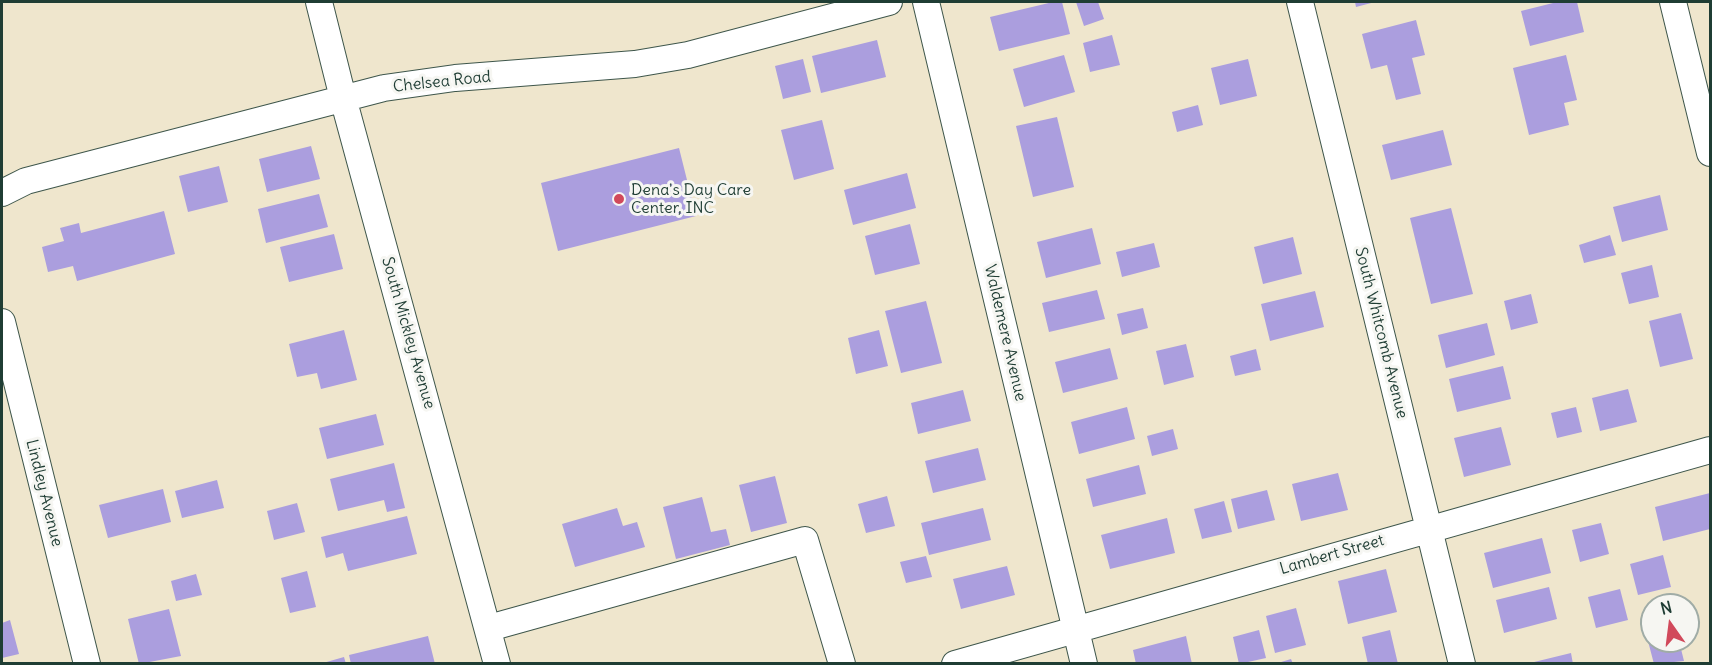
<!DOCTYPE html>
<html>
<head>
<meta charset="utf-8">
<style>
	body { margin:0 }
	#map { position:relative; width:1712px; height:665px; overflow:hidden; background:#efe6cd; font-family:Delius,sans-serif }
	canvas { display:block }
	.frame { position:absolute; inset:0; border:3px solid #1f3d34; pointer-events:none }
	.north { position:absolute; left:1640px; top:593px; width:60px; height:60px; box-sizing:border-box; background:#f6f6f2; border:2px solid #a0aca6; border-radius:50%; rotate:346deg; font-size:16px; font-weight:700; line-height:24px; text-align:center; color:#1f3d34 }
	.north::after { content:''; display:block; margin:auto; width:21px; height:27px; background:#d1495b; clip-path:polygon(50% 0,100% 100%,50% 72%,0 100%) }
</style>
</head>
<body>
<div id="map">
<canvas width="1712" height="665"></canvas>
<div class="frame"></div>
<div class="north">N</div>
</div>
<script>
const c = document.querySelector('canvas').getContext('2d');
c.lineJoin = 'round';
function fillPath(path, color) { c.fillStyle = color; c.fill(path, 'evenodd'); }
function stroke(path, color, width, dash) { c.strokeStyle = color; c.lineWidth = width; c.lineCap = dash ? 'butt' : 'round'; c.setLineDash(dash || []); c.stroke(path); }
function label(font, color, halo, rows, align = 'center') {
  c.font = font + ' Delius,sans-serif'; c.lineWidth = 6; c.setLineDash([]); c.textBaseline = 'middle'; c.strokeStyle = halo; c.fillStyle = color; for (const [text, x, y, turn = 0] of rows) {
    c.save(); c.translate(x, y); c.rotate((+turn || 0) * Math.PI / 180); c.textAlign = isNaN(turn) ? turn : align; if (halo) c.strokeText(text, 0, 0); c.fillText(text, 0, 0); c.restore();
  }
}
fillPath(new Path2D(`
	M1053,2H1062L1070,34L999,51L990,17Z
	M1076,2H1098L1104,19L1084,26Z
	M1355,2H1375L1356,7Z
	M1557,2H1577L1584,32L1530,46L1521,11Z
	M1416,20L1425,55L1412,58L1421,94L1396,100L1387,65L1371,69L1362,34Z
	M1112,35L1120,65L1090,72L1083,43Z
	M877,40L886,77L821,93L812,56Z
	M1064,55L1075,92L1024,107L1013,69Z
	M1566,55L1577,100L1564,103L1569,125L1529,135L1513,68Z
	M803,59L811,92L783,99L775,66Z
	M1248,59L1257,96L1220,105L1211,68Z
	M1198,105L1203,125L1177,132L1172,112Z
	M1057,117L1074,187L1033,197L1016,126Z
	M822,120L834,169L794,180L781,130Z
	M1443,130L1452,165L1391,180L1382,145Z
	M311,146L320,179L267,192L259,159Z
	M679,148L696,216L558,251L541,183Z
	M219,166L228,202L188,212L179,176Z
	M907,173L916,208L853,225L844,190Z
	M319,194L328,227L266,243L258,209Z
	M1660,195L1668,230L1622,242L1613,207Z
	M1451,208L1473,294L1431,304L1410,218Z
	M164,211L175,254L77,281L73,266L48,272L42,247L64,241L60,228L79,223L81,233Z
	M910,224L920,264L875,275L865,236Z
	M1092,228L1101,264L1046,278L1037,242Z
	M334,234L343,269L289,282L280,247Z
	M1610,235L1616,255L1584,263L1579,245Z
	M1293,237L1302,274L1263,284L1254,247Z
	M1154,243L1160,267L1122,277L1116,252Z
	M1652,265L1659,297L1629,304L1621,273Z
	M1097,290L1105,319L1049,332L1042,303Z
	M1315,291L1324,327L1270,341L1261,304Z
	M1531,294L1538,323L1511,330L1504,301Z
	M926,301L942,363L901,373L885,311Z
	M1143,308L1148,328L1122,335L1117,314Z
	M1681,313L1693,359L1660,367L1649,321Z
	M1487,323L1495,355L1446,368L1438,335Z
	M344,330L357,380L321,389L317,373L297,377L289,344Z
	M879,330L888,366L856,374L848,338Z
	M1186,344L1194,377L1164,385L1156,351Z
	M1110,348L1118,379L1063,393L1055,362Z
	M1256,349L1261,370L1235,376L1230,356Z
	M1503,366L1511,399L1457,412L1449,379Z
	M1628,389L1637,422L1600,431L1592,398Z
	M963,390L971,421L918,434L911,403Z
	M1127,407L1135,439L1079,454L1071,422Z
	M1576,407L1582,432L1557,438L1551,413Z
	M376,414L384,445L327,459L319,428Z
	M1501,427L1511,465L1464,477L1454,438Z
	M1173,429L1178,449L1152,456L1147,436Z
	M978,448L986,480L933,493L925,461Z
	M394,463L405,508L387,512L384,500L338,511L330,479Z
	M1139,465L1146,494L1093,507L1086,479Z
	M1338,473L1348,510L1301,521L1292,484Z
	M775,476L787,523L751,532L739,485Z
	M217,480L224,508L182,518L175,491Z
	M163,489L171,522L108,538L99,505Z
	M1267,490L1275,520L1238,529L1231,499Z
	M1710,493V529L1663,541L1655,507Z
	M887,496L895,526L866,533L858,504Z
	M702,497L711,532L726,529L730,545L676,559L663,507Z
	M1224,501L1232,532L1202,539L1194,509Z
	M297,503L305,532L274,540L267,511Z
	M617,508L623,526L637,522L645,547L575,567L562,524Z
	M983,508L991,540L929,555L921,523Z
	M407,516L417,554L348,571L343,553L326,558L321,537Z
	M1167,518L1175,553L1110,569L1101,535Z
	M1601,523L1609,554L1580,562L1572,530Z
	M1542,538L1551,573L1493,588L1484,553Z
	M1663,555L1671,587L1638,595L1630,564Z
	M926,556L932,577L906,583L900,562Z
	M1007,566L1015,595L961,609L953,579Z
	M1386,569L1397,612L1348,624L1338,581Z
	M307,571L316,607L290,613L281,578Z
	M196,574L202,595L176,601L171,581Z
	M1549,587L1557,619L1504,633L1496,600Z
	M1620,589L1628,620L1596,628L1588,597Z
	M1296,608L1306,645L1275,653L1266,616Z
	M169,609L181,656L139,664L128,619Z
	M10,620L19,654L2,658V623Z
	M1652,620V641H1679L1684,661L1654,664L1643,622Z
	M1259,630L1266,658L1239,664L1233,637Z
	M1390,630L1398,664H1368L1362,637Z
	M428,636L435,664H351L349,655Z
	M1186,636L1192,664H1136L1133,650Z
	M1571,653L1573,664H1530V663Z
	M344,657L346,664H323V663Z
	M1291,659L1293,664H1278V663Z`), '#ab9ede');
const minor = new Path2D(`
	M319,2L343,98L497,664
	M926,2L1084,664
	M1300,2L1462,664
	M1673,2L1710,153
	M2,193L26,181L384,88L455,78L635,64L688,55L889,2
	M2,322L87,664
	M489,628L805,540L842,664
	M955,664L1710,450`);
stroke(minor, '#3e564b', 28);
stroke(minor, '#fff', 26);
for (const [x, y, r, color] of [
	[619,199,6,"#d1495b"]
]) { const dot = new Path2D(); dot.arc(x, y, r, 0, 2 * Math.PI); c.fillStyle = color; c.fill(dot); stroke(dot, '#f6f6f2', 2); }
label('16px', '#1f3d34', '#f6f6f2', [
	["Chelsea Road",442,82,-6],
	["South Mickley Avenue",408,333,74],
	["Waldemere Avenue",1005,333,77],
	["South Whitcomb Avenue",1381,333,76],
	["Lindley Avenue",44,493,76],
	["Lambert Street",1332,555,-16]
]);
label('16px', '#1f3d34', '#f6f6f2', [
	["Dena's Day Care",631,190],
	["Center, INC",631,208]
], 'left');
</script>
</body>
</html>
